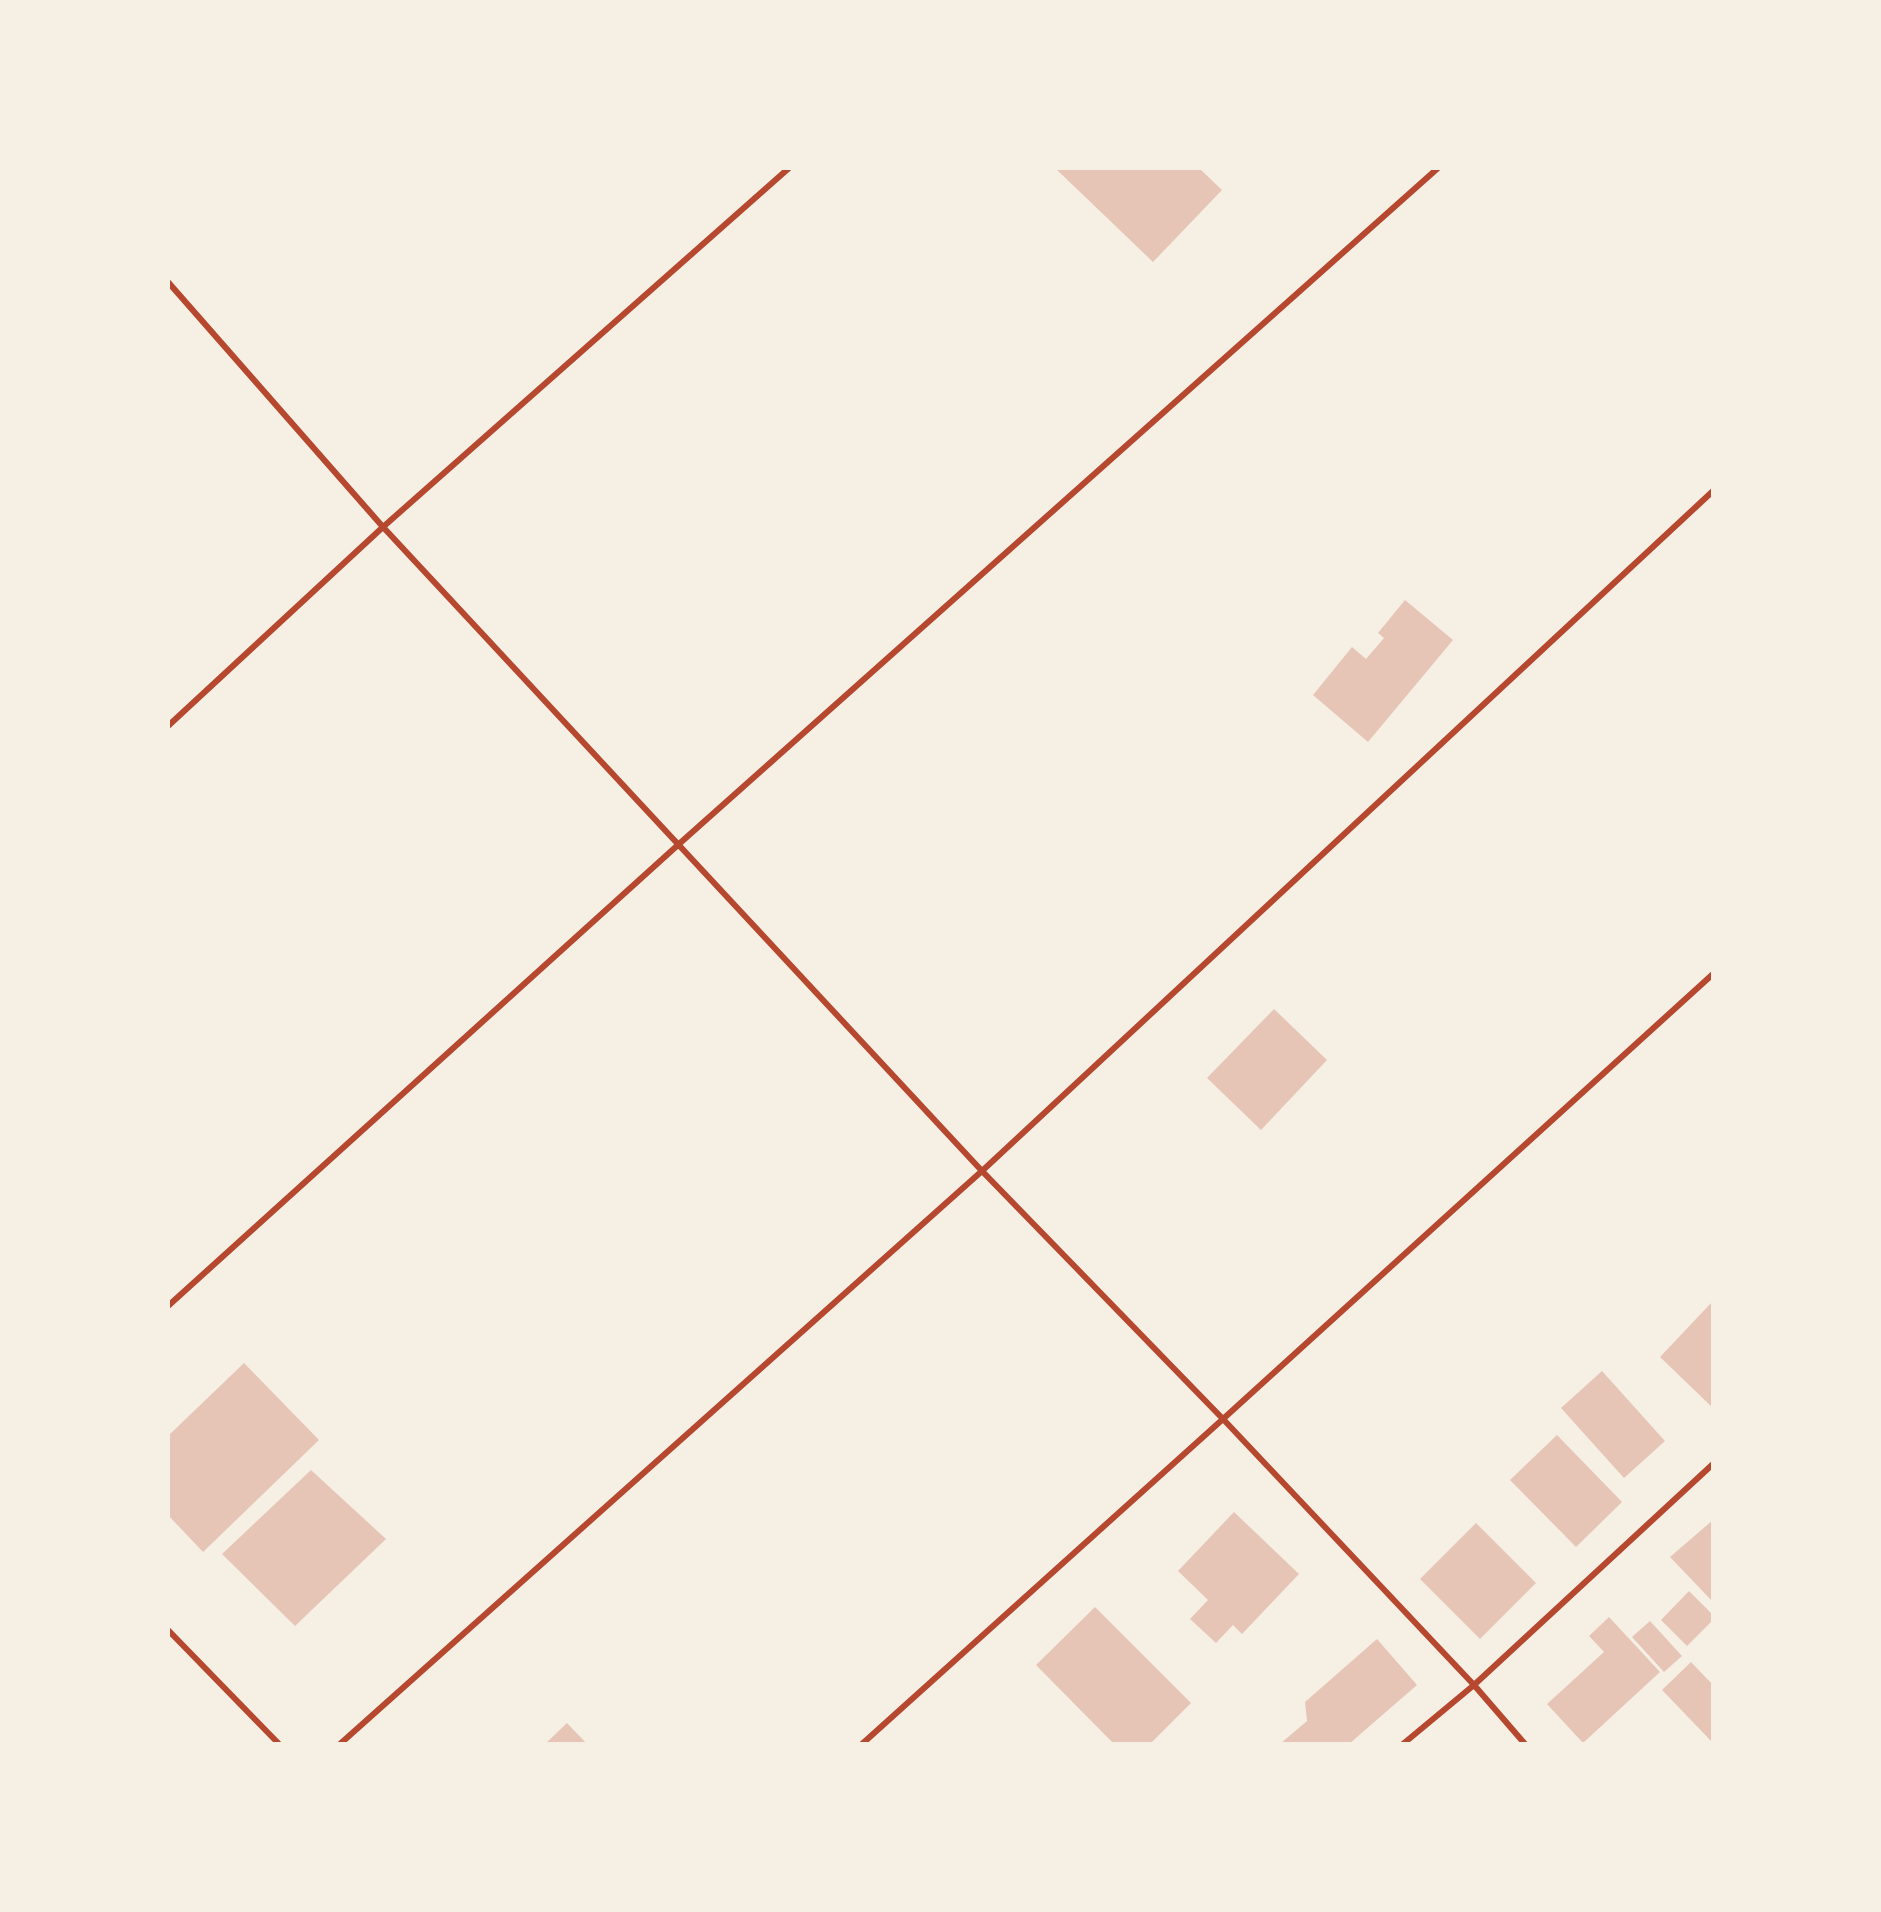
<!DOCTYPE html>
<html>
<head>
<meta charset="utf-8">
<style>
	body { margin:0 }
	#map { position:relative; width:1881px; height:1912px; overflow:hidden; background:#f6efe4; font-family:"Noto Sans",sans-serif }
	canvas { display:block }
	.frame { position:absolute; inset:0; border:170px solid #f6efe4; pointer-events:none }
</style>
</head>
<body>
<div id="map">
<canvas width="1881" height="1912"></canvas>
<div class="frame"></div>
</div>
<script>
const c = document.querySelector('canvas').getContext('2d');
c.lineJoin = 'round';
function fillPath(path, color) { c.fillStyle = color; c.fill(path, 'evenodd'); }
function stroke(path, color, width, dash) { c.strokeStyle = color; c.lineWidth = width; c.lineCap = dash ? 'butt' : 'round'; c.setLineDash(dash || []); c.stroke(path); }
fillPath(new Path2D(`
	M1055,168H1199L1222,190L1153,262Z
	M1405,600L1453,640L1368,742L1313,695L1352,647L1366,659L1384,638L1378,633Z
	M1274,1009L1327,1060L1261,1130L1207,1078Z
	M1713,1301V1408L1660,1357Z
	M244,1363L319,1440L203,1552L168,1515V1436Z
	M1602,1371L1665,1441L1624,1478L1561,1408Z
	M1557,1435L1622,1502L1576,1547L1510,1480Z
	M311,1470L386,1539L295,1626L222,1554Z
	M1234,1512L1299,1574L1242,1634L1233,1625L1216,1643L1190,1619L1208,1600L1178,1571Z
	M1713,1520V1602L1670,1557Z
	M1476,1523L1536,1583L1480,1639L1420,1579Z
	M1689,1591L1713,1615V1620L1687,1646L1661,1620Z
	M1095,1607L1191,1703L1150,1744H1114L1036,1665Z
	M1609,1617L1660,1672L1583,1743L1547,1704L1604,1652L1589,1636Z
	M1650,1621L1682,1656L1664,1672L1632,1637Z
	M1377,1639L1417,1685L1349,1744H1280L1307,1721L1305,1702Z
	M1691,1662L1713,1685V1743L1662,1690Z
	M567,1723L587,1744H545Z`), '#e6c5b7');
stroke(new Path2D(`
	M168,282L383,527L982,1171L1223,1419L1474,1685L1525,1744
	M168,726L383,527L789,168
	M168,1306L679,844L1438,168
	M168,1630L279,1744
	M340,1744L982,1171L1713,491
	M862,1744L1223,1419L1713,974
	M1403,1744L1474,1685L1713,1464`), '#b5482f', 6);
</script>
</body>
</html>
